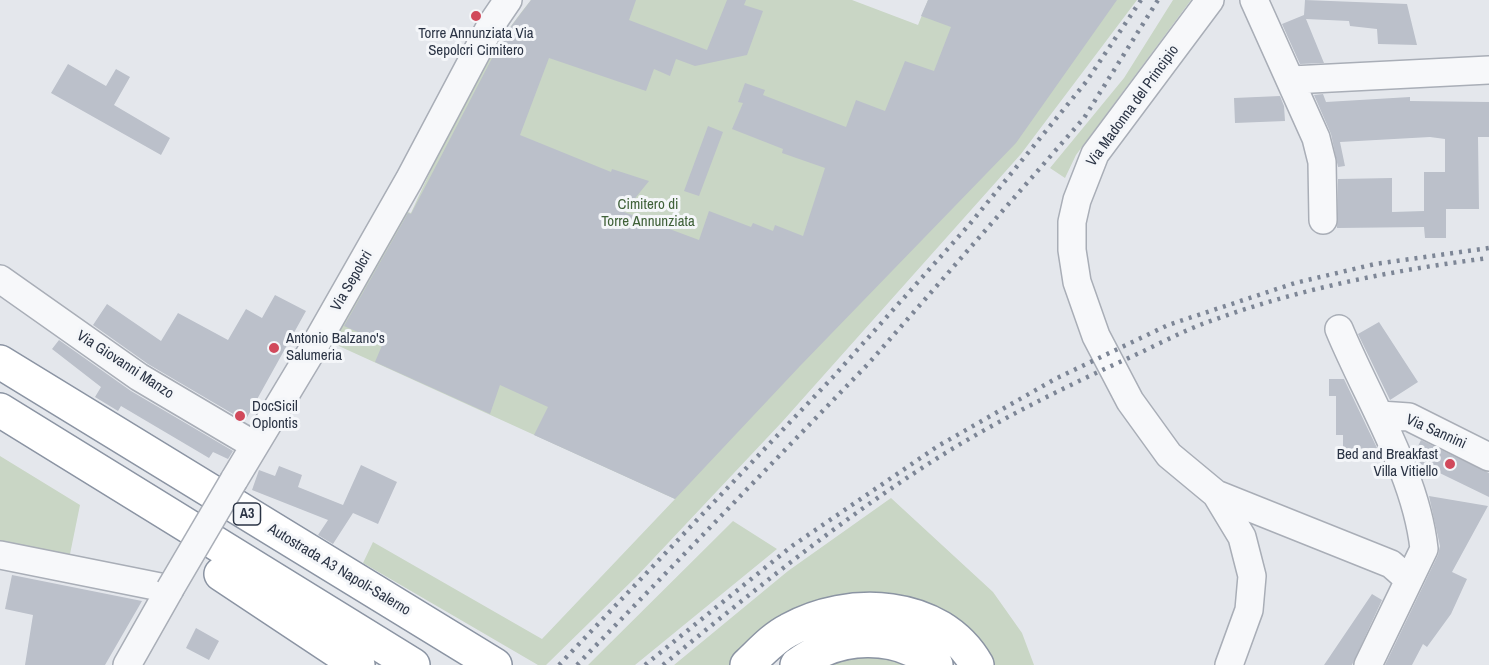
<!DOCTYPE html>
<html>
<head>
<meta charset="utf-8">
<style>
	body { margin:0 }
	canvas { display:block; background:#e4e7ec }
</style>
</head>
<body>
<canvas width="1489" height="665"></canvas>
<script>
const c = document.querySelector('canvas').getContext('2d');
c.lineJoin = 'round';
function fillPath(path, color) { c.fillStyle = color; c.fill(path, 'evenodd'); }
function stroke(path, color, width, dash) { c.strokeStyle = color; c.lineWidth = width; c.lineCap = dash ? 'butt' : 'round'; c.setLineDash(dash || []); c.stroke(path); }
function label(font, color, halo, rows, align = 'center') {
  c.font = font + ' "Archivo Narrow",sans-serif'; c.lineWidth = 6; c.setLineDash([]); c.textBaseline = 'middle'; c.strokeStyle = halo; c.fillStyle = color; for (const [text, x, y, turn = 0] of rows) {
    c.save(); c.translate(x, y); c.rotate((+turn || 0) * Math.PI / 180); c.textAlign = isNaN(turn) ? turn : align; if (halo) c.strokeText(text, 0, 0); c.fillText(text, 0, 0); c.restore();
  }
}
fillPath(new Path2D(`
	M531,0H852L918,25L928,0H1137L1021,154L782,422L637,576L546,665H538L363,563L373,542L542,639L675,499L330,342L404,211L411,213C445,140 479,63 531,0Z
	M1173,0H1191L1076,155L1065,178L1050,168L1124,78Z
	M0,456L80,505L69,559L0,545Z
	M891,498L993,592L1022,633L1034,665H989L962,633L769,632L730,665H674L788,571Z
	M733,521L777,549L635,665H588Z
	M847,651L919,665H817Z`), '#c9d6c5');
fillPath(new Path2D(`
	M531,0H636L629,20L707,50L727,0H746L744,5L763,11L747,55L695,66L676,59L670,76L654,69L646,91L549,58L520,135L611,172L612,169L649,181L624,212L699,240L709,211L751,227L753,223L773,231L775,225L803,236L825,168L782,153L783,149L732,129L743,103L738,102L745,83L765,90L763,95L846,127L856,100L885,111L905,61L934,71L951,27L921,16L928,0H1117L1016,143L800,366L675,499L534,435L548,407L500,385L490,414L375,362L383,343L344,326L408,213L411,214L503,37Z
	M1305,0L1407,4L1417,45L1378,44L1377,29L1350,26L1349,21L1306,19L1324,63L1300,64L1282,24L1304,15Z
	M68,64L106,86L116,69L130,77L114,105L170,138L161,155L51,93Z
	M1323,94L1326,102L1410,97V101L1489,102V137H1478L1479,209H1446V238H1425L1424,227L1337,228L1338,179L1392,178V212L1424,211V172H1445V139L1430,137L1340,142L1345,166L1338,167L1331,134L1314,95Z
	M1280,96L1284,106L1285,121L1235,123L1234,98Z
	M708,126L723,132L699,196L684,191Z
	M275,295L306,311L245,421L148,364L93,325L107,304L161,341L178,313L228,340L246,309L262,318Z
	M1379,322L1418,382L1390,400L1358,334Z
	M59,340L131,391L233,451L228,459L213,452L209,458L121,406L118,411L95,397L101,387L52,349Z
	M1329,379H1344L1377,448L1343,449V435H1336V396H1329Z
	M1421,440L1489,473V497L1417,462L1414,454Z
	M361,465L397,482L378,524L353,513L333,544L318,535L328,520L252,490L259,470L275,476L279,466L302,475L298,487L343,505Z
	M1429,496L1488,506L1452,572L1467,579L1451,614L1427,647L1423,644L1412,665H1385L1438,555L1440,546Z
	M12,575L142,601L105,665H25L33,615L5,609Z
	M1372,594L1382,600L1352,665H1324Z
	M196,628L219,641L209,660L186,648Z`), '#bbc0ca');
const minor = new Path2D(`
	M1210,0L1095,154L1077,200L1072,222V250L1077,282L1096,336L1130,401L1169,455L1216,494L1242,537L1252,576L1249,610L1229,665
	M1254,0L1316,138L1322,162L1323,220
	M1292,80L1489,70
	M0,279L139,377L254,445
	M1339,329C1368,399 1416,474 1424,549L1368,665
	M1380,415L1409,417L1489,457
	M234,480L314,347L409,180L491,25L508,0
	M1216,494L1391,564L1408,579
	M0,555L170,589L127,665`);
const highway = new Path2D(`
	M0,362L495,665
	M0,410L413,665
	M221,574L358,665
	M747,665C760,653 773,638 789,630C848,597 940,600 977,665
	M797,665C838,634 896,631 936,665`);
stroke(minor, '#a9aeb7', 30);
stroke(highway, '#8b94a3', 36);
stroke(minor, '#f7f8fa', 27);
stroke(highway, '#fff', 33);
stroke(new Path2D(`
	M559,665L833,377L969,225L1086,82L1141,0
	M577,665L869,363L1084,118L1158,0
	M645,665L792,546L938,446L1055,379L1168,325L1295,283L1375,264L1489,248
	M663,665C757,588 853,509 957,446C1014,412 1073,383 1133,356C1157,345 1181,332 1205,323C1297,289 1393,270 1489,258`), '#7d8696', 4.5, [3, 6]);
const minorBridge = new Path2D(`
	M170,589L234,480`);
stroke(minorBridge, '#a9aeb7', 30, []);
stroke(minorBridge, '#f7f8fa', 27);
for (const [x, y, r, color] of [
	[476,16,6,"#d1495b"],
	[274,348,6,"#d1495b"],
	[240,416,6,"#d1495b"],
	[1450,464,6,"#d1495b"]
]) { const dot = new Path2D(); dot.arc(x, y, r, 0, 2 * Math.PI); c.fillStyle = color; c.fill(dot); stroke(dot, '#f4f6f9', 2); }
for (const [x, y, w] of [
	[247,514,27]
]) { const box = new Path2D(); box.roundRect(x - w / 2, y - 11, w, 22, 4.5); c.fillStyle = '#f4f6f9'; c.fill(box); stroke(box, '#2b3445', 1.5); }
label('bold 14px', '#2b3445', null, [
	["A3",247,514]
]);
label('15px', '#2b3445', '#f4f6f9', [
	["Torre Annunziata Via",476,34,"center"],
	["Sepolcri Cimitero",476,51,"center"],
	["Antonio Balzano's",286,339],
	["Salumeria",286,356],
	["DocSicil",252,407],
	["Oplontis",252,424],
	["Bed and Breakfast",1438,455,"right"],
	["Villa Vitiello",1438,472,"right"]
], 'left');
label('15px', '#2b3445', '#f4f6f9', [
	["Via Madonna del Principio",1133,106,-54],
	["Via Sepolcri",352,281,-60],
	["Via Giovanni Manzo",125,365,33],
	["Via Sannini",1436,432,24],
	["Autostrada A3 Napoli-Salerno",339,570,31]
]);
label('15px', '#3f6138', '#f4f6f9', [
	["Cimitero di",648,205],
	["Torre Annunziata",648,222]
]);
</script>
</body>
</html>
